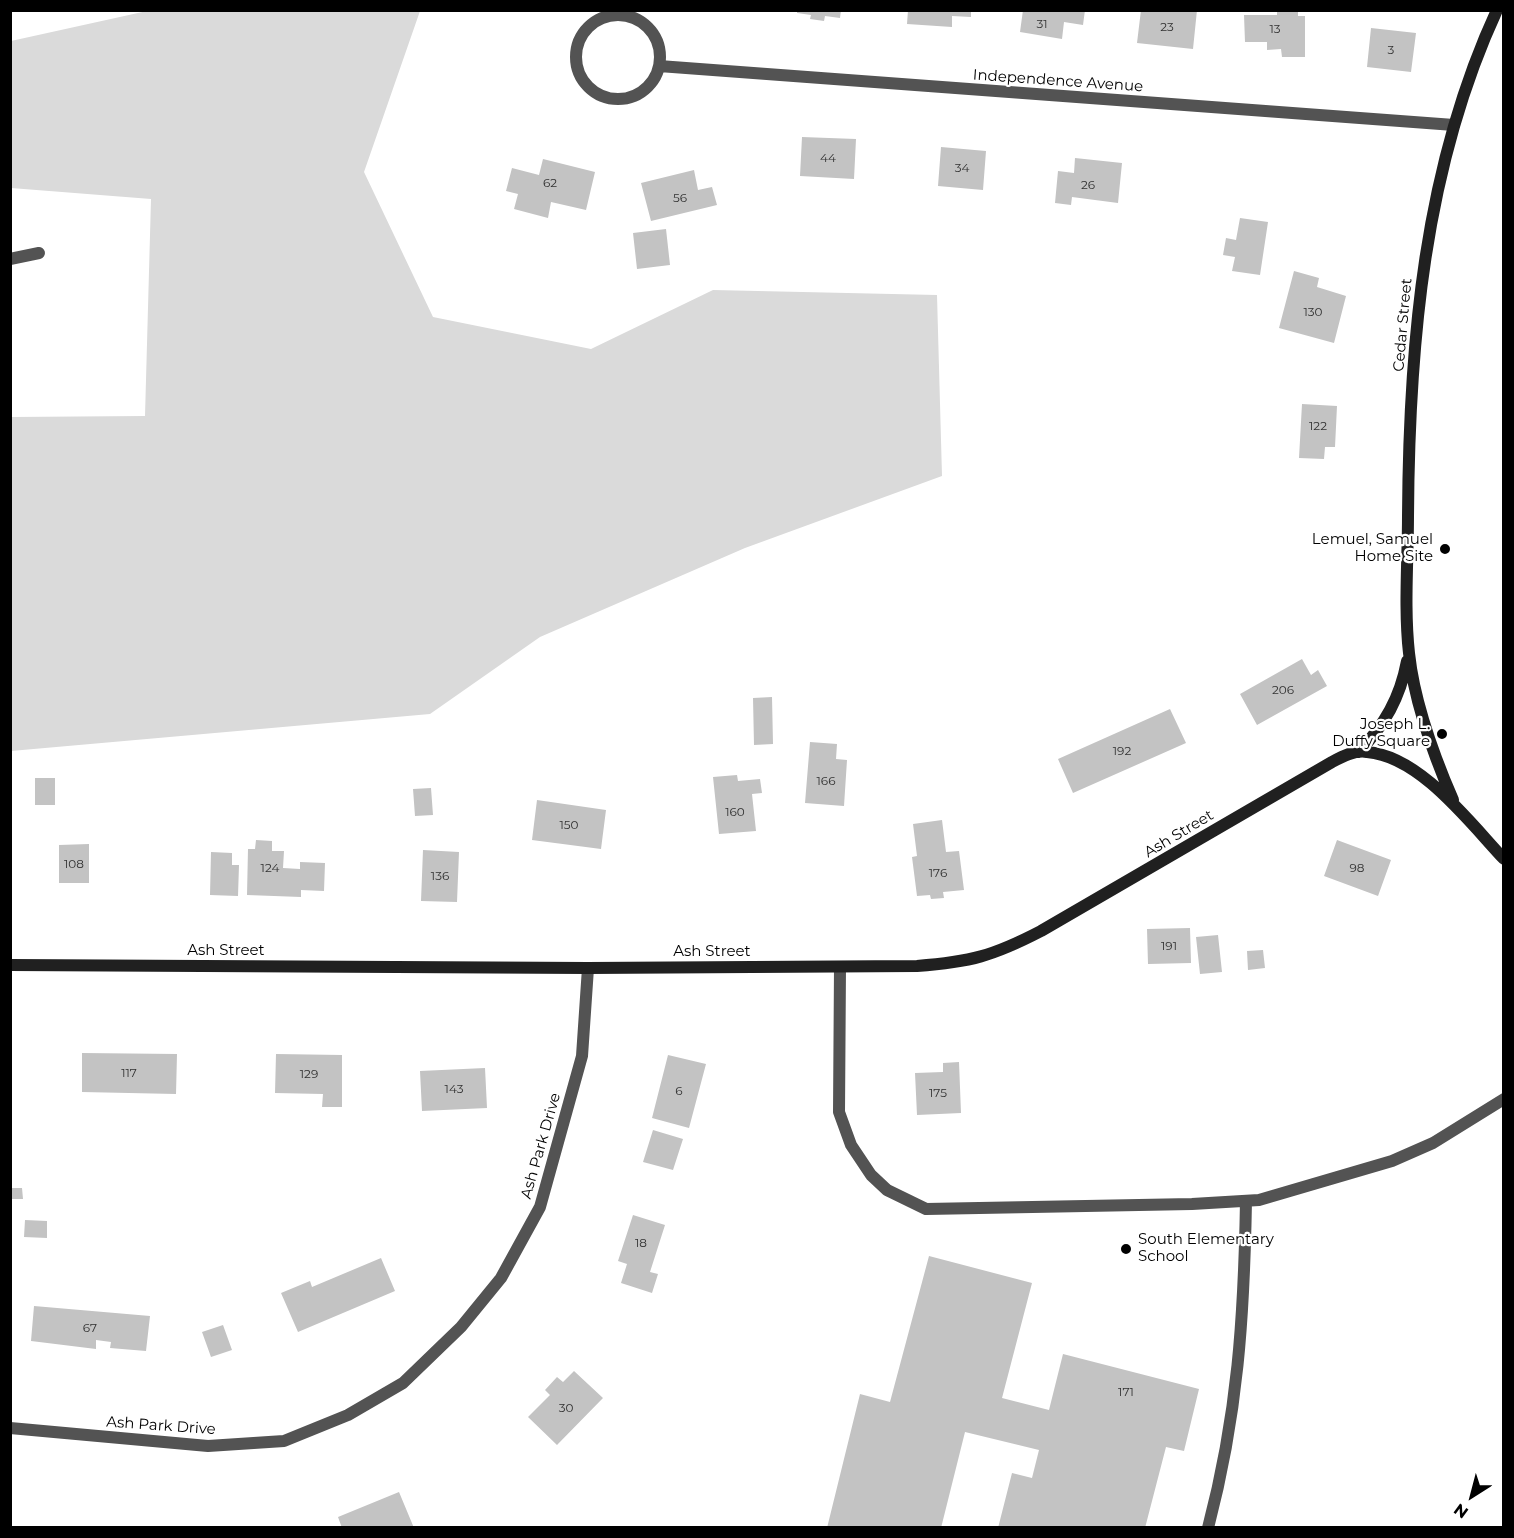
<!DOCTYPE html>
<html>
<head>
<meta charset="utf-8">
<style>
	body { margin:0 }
	#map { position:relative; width:1514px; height:1538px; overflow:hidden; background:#fff; font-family:Montserrat,sans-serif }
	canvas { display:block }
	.frame { position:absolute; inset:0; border:12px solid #000; pointer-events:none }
	.north { position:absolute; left:1442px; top:1466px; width:60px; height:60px; -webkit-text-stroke:4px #fff; paint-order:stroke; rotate:216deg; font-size:16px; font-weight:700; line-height:24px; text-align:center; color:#000 }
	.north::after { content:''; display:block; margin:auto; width:21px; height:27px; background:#000; clip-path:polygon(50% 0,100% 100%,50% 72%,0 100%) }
</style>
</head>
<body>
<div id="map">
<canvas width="1514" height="1538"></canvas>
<div class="frame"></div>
<div class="north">N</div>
</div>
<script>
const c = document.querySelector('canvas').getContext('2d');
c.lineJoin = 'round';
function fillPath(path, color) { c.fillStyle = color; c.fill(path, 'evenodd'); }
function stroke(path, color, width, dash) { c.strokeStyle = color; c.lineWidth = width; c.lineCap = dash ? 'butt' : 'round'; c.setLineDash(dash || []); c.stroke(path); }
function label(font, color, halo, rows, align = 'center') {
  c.font = font + ' Montserrat,sans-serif'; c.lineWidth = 4.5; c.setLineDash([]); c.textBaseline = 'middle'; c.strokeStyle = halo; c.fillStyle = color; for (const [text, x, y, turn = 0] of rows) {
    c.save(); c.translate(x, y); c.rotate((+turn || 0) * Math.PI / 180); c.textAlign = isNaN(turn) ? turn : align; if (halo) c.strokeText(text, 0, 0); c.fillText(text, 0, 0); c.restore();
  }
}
fillPath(new Path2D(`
	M147,11H420L364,172L433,317L591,349L713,290L937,295L942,476L745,548L540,637L430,714L11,751V417L145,416L151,199L11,188V41Z`), '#dadada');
fillPath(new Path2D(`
	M797,10H841L840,18L825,16L824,21L810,19L811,15L797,13Z
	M908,10H971V17L952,16V27L907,24Z
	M1023,10H1085L1083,25L1064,22L1062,39L1020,32Z
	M1141,10H1197L1193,49L1137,43Z
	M1277,10H1298V16H1305V57H1282L1281,49L1267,50V42H1245L1244,15H1277Z
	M1371,28L1416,33L1411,72L1367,67Z
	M802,137L856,139L854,179L800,176Z
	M941,147L986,151L983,190L938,186Z
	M1075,158L1122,163L1118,203L1072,197L1071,205L1055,203L1058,171L1074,173Z
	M543,159L595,172L586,210L551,202L548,218L514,209L518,194L506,191L512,168L539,175Z
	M694,170L698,190L712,187L717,205L651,221L641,183Z
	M1240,218L1268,222L1260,275L1232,271L1235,257L1223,255L1226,238L1236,240Z
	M666,229L670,265L637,269L633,233Z
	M1294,271L1319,278L1317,287L1346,296L1334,343L1279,328Z
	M1302,404L1337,406L1335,447H1325L1324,459L1299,458Z
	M1302,659L1311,675L1318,670L1327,686L1257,725L1240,694Z
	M772,697L773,744L754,745L753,698Z
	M1170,709L1186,743L1073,793L1058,759Z
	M810,742L837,744L836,759L847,760L844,806L805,803Z
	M737,775L738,781L760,779L762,793L752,794L756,831L719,834L713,777Z
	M35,778H55V805H35Z
	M431,788L433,815L415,816L413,789Z
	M537,800L606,810L601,849L532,840Z
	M942,820L946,852L959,851L964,890L943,892L944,898L931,899L930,895L917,896L912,857L917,856L913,824Z
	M256,840L272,841V851H284L283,868L300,869V862L325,863L324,891L301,890V897L247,895L248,849H255Z
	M1337,840L1391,860L1378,896L1324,876Z
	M89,844V883H59V845Z
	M423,850L459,852L457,902L421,901Z
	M211,852L232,853V865H239L238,896L210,895Z
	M1190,928L1191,963L1148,964L1147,929Z
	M1218,935L1222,972L1200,974L1196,937Z
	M1263,950L1265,968L1248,970L1247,951Z
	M82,1053L177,1054L176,1094L82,1092Z
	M276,1054L342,1055V1107H322L323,1094L275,1093Z
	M668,1055L706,1064L689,1128L652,1118Z
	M959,1062L961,1113L917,1115L915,1073L943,1072V1063Z
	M485,1068L487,1108L422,1111L420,1071Z
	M653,1130L683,1139L673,1170L643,1162Z
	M10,1188H22L23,1199H10Z
	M633,1215L665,1225L650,1272L658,1274L652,1293L621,1283L627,1264L618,1261Z
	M25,1220L47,1221V1238L24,1237Z
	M929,1256L1032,1283L1002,1398L1049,1410L1063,1354L1199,1389L1184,1451L1166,1447L1145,1528H998L1012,1473L1032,1478L1039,1450L965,1432L941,1528H827L860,1394L890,1402Z
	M381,1258L395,1291L298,1332L281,1293L310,1281L312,1287Z
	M34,1306L150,1316L146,1351L110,1348L111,1342L96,1340V1349L31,1341Z
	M223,1325L232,1350L211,1357L202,1332Z
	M574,1371L603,1398L557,1445L528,1417L550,1395L545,1390L557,1377L563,1382Z
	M399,1492L414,1528H342L338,1517Z`), '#c3c3c3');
stroke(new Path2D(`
	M10,259L39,253
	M840,967L839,1112L851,1145L871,1175L887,1190L926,1209L1192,1204L1259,1200L1392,1161L1433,1143L1504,1099
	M1208,1528C1238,1414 1244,1317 1246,1201`), '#535353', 12);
stroke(new Path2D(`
	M576 57a42 42 0 1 1 84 0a42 42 0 1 1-84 0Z
	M659,66L1454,125
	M10,1428L208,1446L284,1441L348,1415L403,1383L461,1327L501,1278L540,1207L582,1056L588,968`), '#535353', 12);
stroke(new Path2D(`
	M1359,752C1385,724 1400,698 1407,661
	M1453,800C1434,756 1414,701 1409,653C1404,608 1408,561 1408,516C1409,344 1424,168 1497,10
	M10,965L588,968L917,966C970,962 993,956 1041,931L1332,762C1343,756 1355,750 1367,752C1420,756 1470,823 1504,859`), '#202020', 12);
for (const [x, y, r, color] of [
	[1445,549,6,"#000"],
	[1442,734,6,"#000"],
	[1126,1249,6,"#000"]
]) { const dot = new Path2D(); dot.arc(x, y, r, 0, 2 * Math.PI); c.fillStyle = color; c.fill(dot); stroke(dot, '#fff', 2); }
label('12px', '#313131', null, [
	["31",1042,24],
	["23",1167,27],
	["13",1275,29],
	["3",1391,50],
	["44",828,158],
	["34",962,168],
	["62",550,183],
	["26",1088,185],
	["56",680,198],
	["130",1313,312],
	["122",1318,426],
	["206",1283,690],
	["192",1122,751],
	["166",826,781],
	["160",735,812],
	["150",569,825],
	["108",74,864],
	["124",270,868],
	["98",1357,868],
	["176",938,873],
	["136",440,876],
	["191",1169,946],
	["117",129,1073],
	["129",309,1074],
	["143",454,1089],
	["6",679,1091],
	["175",938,1093],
	["18",641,1243],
	["67",90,1328],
	["171",1126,1392],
	["30",566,1408]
]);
label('15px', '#000', '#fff', [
	["Independence Avenue",1058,81,4],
	["Cedar Street",1403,325,-85],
	["Ash Street",1179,834,-31],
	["Ash Street",226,951],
	["Ash Street",712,952],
	["Ash Park Drive",541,1146,-74],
	["Ash Park Drive",161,1426,4]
]);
label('15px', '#000', '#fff', [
	["Lemuel, Samuel",1433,540],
	["Home Site",1433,557],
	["Joseph L.",1430,725],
	["Duffy Square",1430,742],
	["South Elementary",1138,1240,"left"],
	["School",1138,1257,"left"]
], 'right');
</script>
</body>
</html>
